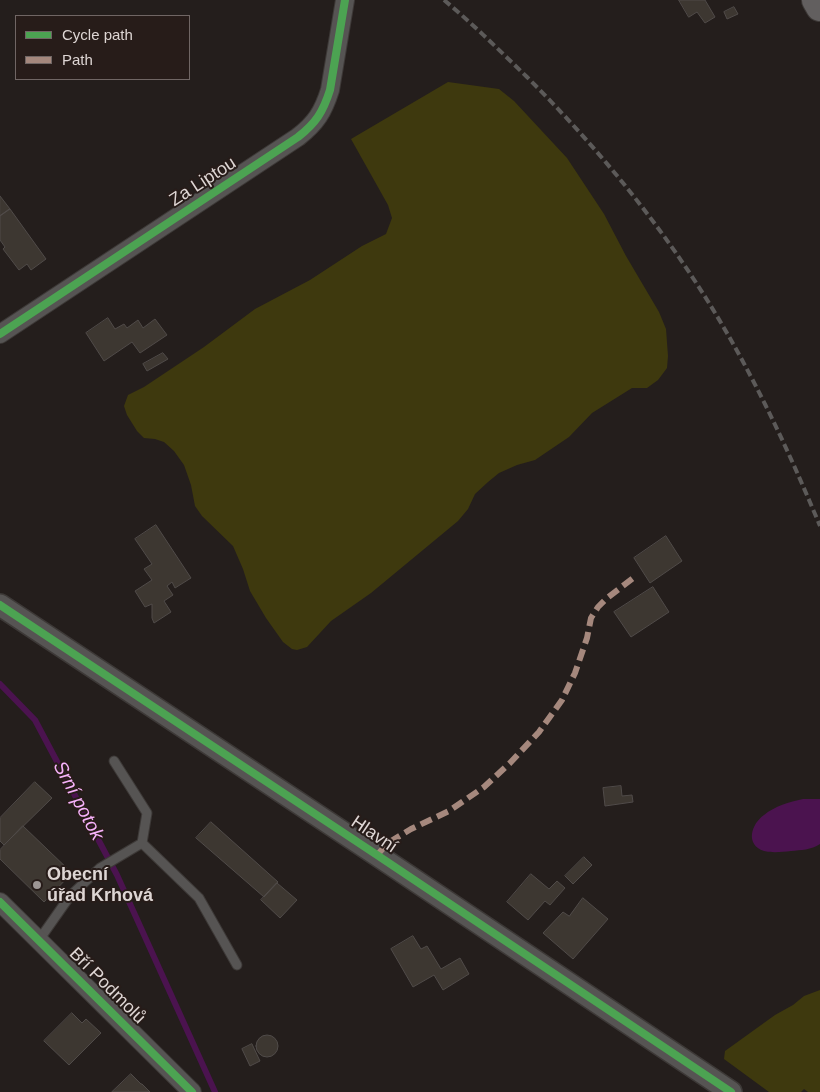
<!DOCTYPE html>
<html>
<head>
<meta charset="utf-8">
<style>
	body { margin:0 }
	#map { position:relative; width:820px; height:1092px; overflow:hidden; background:#241e1c; font-family:Arial,sans-serif }
	canvas { display:block }
	.legend { position:absolute; left:15px; top:15px; width:175px; height:65px; box-sizing:border-box; background:#271c19; border:1px solid #706664; margin:0; padding:6px 9px; list-style:none; font-size:15px; color:#ded6d4 }
	.legend li { display:flex; align-items:center; gap:10px; height:25px }
	.legend b { width:25px; border:1px solid #706664 }
</style>
</head>
<body>
<div id="map">
<canvas width="820" height="1092"></canvas>
<ul class="legend">
<li><b style="height:6px;background:#4ca352"></b>Cycle path</li>
<li><b style="height:6px;background:#a5887d"></b>Path</li>
</ul>
</div>
<script>
const c = document.querySelector('canvas').getContext('2d');
c.lineJoin = 'round';
function fillPath(path, color) { c.fillStyle = color; c.fill(path, 'evenodd'); }
function stroke(path, color, width, dash) { c.strokeStyle = color; c.lineWidth = width; c.lineCap = dash ? 'butt' : 'round'; c.setLineDash(dash || []); c.stroke(path); }
function label(font, color, halo, rows, align = 'center') {
  c.font = font + ' Arial,sans-serif'; c.lineWidth = 4; c.setLineDash([]); c.textBaseline = 'middle'; c.strokeStyle = halo; c.fillStyle = color; for (const [text, x, y, turn = 0] of rows) {
    c.save(); c.translate(x, y); c.rotate((+turn || 0) * Math.PI / 180); c.textAlign = isNaN(turn) ? turn : align; if (halo) c.strokeText(text, 0, 0); c.fillText(text, 0, 0); c.restore();
  }
}
fillPath(new Path2D(`
	M448,82L499,89L514,101L567,158L604,214L626,256L659,312L666,329L668,356L667,368L658,380L647,388H632L592,413L569,437L535,460L517,465L499,473L488,482L475,494L468,509L458,521L371,593L331,621L307,647L297,650L292,649L283,642L266,618L250,591L243,569L233,546L202,516L195,506L191,485L184,465L174,451L164,442L155,439L144,438L137,431L127,415L124,406L128,395L144,387L204,347L255,309L310,280L362,246L386,234L392,218L388,205L351,139Z
	M820,990V1092H808L804,1089L801,1092H769L724,1059L725,1051L775,1015L793,1005L804,996Z`), '#3e390e');
fillPath(new Path2D(`
	M803,799H820V844C811,850 801,850 791,851C782,852 772,853 764,851C745,845 751,824 764,815C775,806 789,802 803,799Z`), '#4b134f');
stroke(new Path2D(`
	M0,684L35,720L117,875L215,1092`), '#4b134f', 6);
const building = new Path2D(`
	M679,0H705L715,17L705,23L697,12L689,17Z
	M734,7L738,14L727,19L724,12Z
	M0,196L10,209L0,216Z
	M10,209L46,259L31,270L27,264L19,270L3,249L5,247L0,240V216Z
	M108,318L115,329L124,324L127,328L138,320L143,328L155,319L167,335L140,353L132,342L104,361L86,333Z
	M163,353L168,359L147,371L143,364Z
	M156,525L191,578L175,588L172,582L167,586L173,595L164,601L171,612L154,623L152,618V604L145,607L135,591L152,580L144,569L152,564L135,539Z
	M666,536L682,561L650,583L634,558Z
	M653,587L669,612L631,637L614,612Z
	M35,782L52,798L4,845L0,841V818Z
	M621,786L622,796L632,795L633,802L605,806L603,788Z
	M211,822L278,882L264,897L196,838Z
	M23,826L72,873L44,902L0,859V850Z
	M584,857L592,865L573,884L565,876Z
	M531,874L549,889L557,881L565,888L550,905L545,901L528,920L507,902Z
	M277,883L297,900L280,918L261,900Z
	M583,898L608,919L573,959L543,933L563,912L569,916Z
	M413,936L421,949L427,946L441,969L460,958L469,974L443,990L434,975L413,987L391,949Z
	M72,1013L82,1023L86,1019L101,1033L69,1065L44,1041Z
	M256 1046a11 11 0 1 1 22 0a11 11 0 1 1-22 0Z
	M252,1044L260,1061L250,1066L242,1049Z
	M131,1074L141,1084H142L150,1092H112Z`);
fillPath(building, '#3d3731');
stroke(building, '#504b49', 1);
const service = new Path2D(`
	M114,761L147,813L142,843
	M39,940L70,896L100,868L142,843L199,898L237,965`);
const minor = new Path2D(`
	M0,334L298,137C316,123 323,112 330,90L345,0
	M0,902L192,1092`);
const tertiary = new Path2D(`
	M0,605L377,855L731,1092`);
const primary = new Path2D(`
	M816,0L820,7`);
stroke(service, '#3d3937', 11);
stroke(minor, '#3d3937', 20);
stroke(tertiary, '#3d3937', 24);
stroke(primary, '#3d3937', 30);
stroke(service, '#565453', 9);
stroke(minor, '#565453', 18);
stroke(tertiary, '#565453', 21);
stroke(primary, '#625f5f', 28);
stroke(new Path2D(`
	M444,0C473,24 500,51 527,77C596,146 658,221 709,303C753,374 788,449 820,526`), '#5c5a59', 4, [8, 4]);
stroke(new Path2D(`
	M377,855L388,843L411,829L449,811L484,787L510,763L539,732L562,700L575,673L587,638L591,618L598,607L606,599L637,575`), '#a5887d', 6, [12, 6]);
stroke(new Path2D(`
	M0,334L298,137C316,123 323,112 330,90L345,0
	M0,605L377,855L731,1092
	M0,902L192,1092`), '#4ca352', 8);
for (const [x, y, r, color] of [
	[37,885,5,"#9d9694"]
]) { const dot = new Path2D(); dot.arc(x, y, r, 0, 2 * Math.PI); c.fillStyle = color; c.fill(dot); stroke(dot, '#271c19', 2); }
label('18px', '#ded6d4', '#271c19', [
	["Za Liptou",203,182,-33],
	["Hlavní",374,835,34],
	["Bří Podmolů",107,986,45]
]);
label('bold 18px', '#ded6d4', '#271c19', [
	["Obecní",47,875],
	["úřad Krhová",47,896]
], 'left');
label('italic 19px', '#f6b2fa', '#271c19', [
	["Srní potok",78,801,62]
]);
</script>
</body>
</html>
